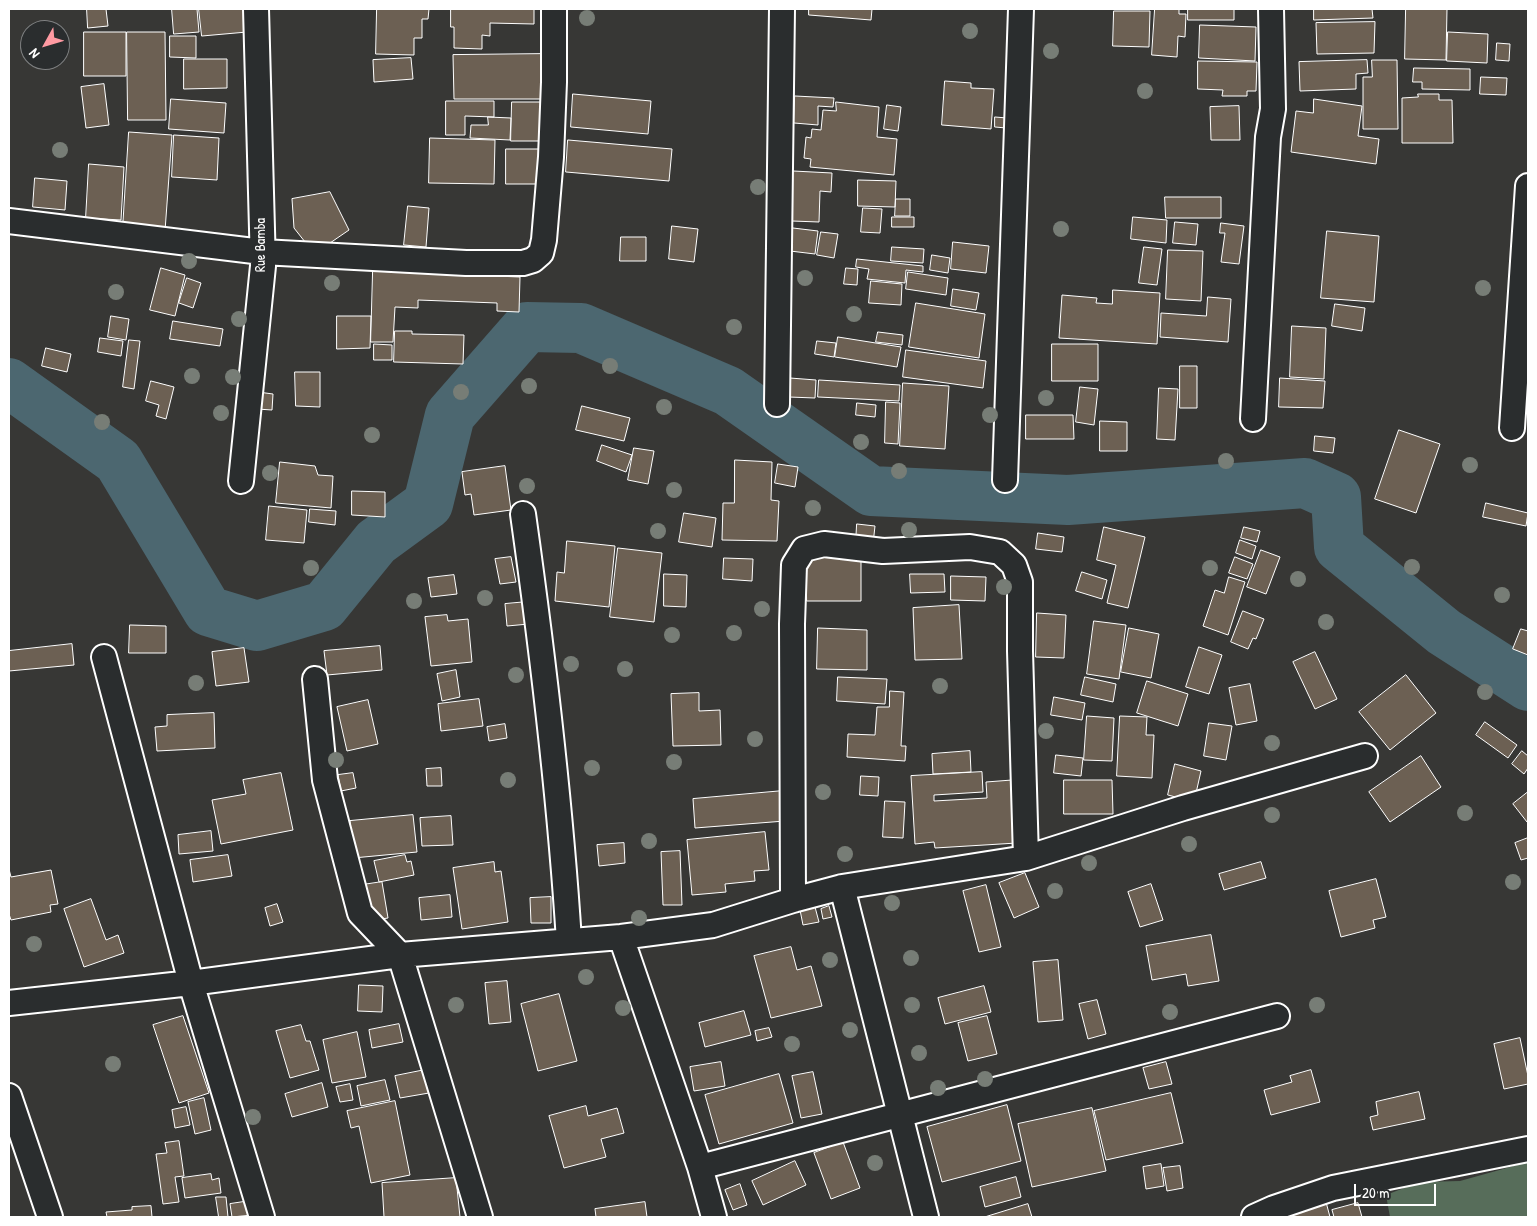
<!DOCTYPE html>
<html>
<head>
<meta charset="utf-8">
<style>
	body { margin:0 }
	#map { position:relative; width:1537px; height:1226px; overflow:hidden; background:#373735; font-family:"Patrick Hand",sans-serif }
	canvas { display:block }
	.frame { position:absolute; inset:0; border:10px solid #fff; pointer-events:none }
	.north { position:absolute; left:20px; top:20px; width:50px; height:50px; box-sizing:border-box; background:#2a2d2e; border:1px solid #7f8182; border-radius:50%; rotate:231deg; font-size:14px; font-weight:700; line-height:20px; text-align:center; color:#fff }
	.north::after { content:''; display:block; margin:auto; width:18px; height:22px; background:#ff9aa2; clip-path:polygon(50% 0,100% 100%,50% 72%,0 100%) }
	.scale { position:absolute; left:1354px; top:1184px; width:82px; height:22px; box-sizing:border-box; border:2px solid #fff; border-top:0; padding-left:6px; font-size:15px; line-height:18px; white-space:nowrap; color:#fff; -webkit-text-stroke:4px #2a2d2e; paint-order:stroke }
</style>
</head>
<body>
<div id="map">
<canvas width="1537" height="1226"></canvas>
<div class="frame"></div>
<div class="north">N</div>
<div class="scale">20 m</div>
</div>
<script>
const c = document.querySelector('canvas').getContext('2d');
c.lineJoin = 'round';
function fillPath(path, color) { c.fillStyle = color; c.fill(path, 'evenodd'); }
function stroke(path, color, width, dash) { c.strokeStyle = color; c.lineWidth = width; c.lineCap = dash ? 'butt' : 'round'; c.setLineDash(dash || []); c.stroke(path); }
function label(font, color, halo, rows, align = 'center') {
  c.font = font + ' "Patrick Hand",sans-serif'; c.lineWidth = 5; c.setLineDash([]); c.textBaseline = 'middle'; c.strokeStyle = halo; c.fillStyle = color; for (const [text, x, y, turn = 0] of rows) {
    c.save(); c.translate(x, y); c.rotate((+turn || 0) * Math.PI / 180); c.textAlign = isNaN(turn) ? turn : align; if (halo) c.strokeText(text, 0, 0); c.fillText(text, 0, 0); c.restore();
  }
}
fillPath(new Path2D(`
	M1528,1162V1217H1390L1386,1195L1419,1182L1460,1181Z`), '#576d5a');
stroke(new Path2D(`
	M9,383L118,461L208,611L257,626L324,606L376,542L428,504L450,415L527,327L581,328L728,391L871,491L1068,500L1305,483L1336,497L1339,547L1444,632L1528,686`), '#4c6770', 50);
const building = new Path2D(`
	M87,9H106L108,26L88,28Z
	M172,9H197L199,32L174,34Z
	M199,9H244L247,32L202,36Z
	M377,9H429L428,19H422V38H414V55L376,54Z
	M451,9H534V24L490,23V36L482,35V49L454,48V27H451Z
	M809,9H872L871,20L809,15Z
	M1155,9H1179V14H1186L1185,37L1178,36L1177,57L1152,55Z
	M1188,9H1234V20H1188Z
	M1314,9H1372L1373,18L1314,20Z
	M1406,9H1447L1446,60L1405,59Z
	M1114,11H1150L1149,47L1113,46Z
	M1375,22L1374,53L1317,54L1316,23Z
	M1200,25L1256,27L1255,61L1199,58Z
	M84,32H126V76H84Z
	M127,32H165L166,120H128Z
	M1448,32L1488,34L1487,63L1447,61Z
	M170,36H196V58L170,57Z
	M1497,43L1510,44L1509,61L1496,60Z
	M544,54V99H454L453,55Z
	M411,58L413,79L374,82L373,60Z
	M184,59H227V88L184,89Z
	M1367,60L1368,73L1356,74V89L1300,91L1299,62Z
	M1372,60H1397L1398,129H1363V77H1372Z
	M1198,61L1257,62L1256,91H1247V96H1222L1223,90L1198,89Z
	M1414,68L1470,69V90L1422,89V82H1413Z
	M1481,77L1507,78L1506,95L1480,94Z
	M945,81L971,83V88L994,89L991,129L942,125Z
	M104,84L109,125L86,128L81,87Z
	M573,94L651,101L648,134L571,127Z
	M1418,94H1439V100H1452L1453,143H1402V98L1418,97Z
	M795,96L834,98L833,107L818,106V125L794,123Z
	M171,99L226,103L224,133L169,129Z
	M1314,99L1362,106L1358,136L1379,139L1376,164L1291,152L1296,111L1313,113Z
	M446,101H494V117L465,116V135H446Z
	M512,102H543V141H511Z
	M836,102L879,107L877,137L897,139L894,175L810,167L811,159L804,158L806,137L811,138L812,129L821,130L823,110L836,111Z
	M887,105L901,107L898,131L884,129Z
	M1239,106L1240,140H1211L1210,107Z
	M488,117L511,118L510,140L470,138L471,125H488Z
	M995,117L1007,118L1006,128L995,127Z
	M129,132L172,135L165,231L123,228Z
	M174,135L219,138L217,180L172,177Z
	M430,138L495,140L494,184L429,183Z
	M568,140L672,149L669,181L566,172Z
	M506,149H544L543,184H506Z
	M89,164L124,167L121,220L86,218Z
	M793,171L832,173L831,192L820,191L819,222L792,221Z
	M35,178L67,181L65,210L33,207Z
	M858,180L896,181L895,207L858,206Z
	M330,192L349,230L330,243L309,247L294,228L292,199Z
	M1165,197H1221V218H1166Z
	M896,199H910V216H895Z
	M408,206L429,208L426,247L404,245Z
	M863,208L882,209L880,233L861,232Z
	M892,217H914V227H892Z
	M1133,217L1167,220L1166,243L1131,239Z
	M1175,222L1198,224L1196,245L1173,243Z
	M1221,223L1244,226L1239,264L1221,262L1225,233H1220Z
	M672,226L698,229L694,262L669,259Z
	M793,228L818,231L815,254L790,251Z
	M1327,231L1379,236L1374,302L1321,298Z
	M821,232L838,234L834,258L817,255Z
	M621,237H646V261H620Z
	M953,242L989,246L986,273L951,269Z
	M892,247L924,249L923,263L891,261Z
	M1144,247L1162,249L1157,285L1139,283Z
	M1168,250L1203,251L1201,301L1166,299Z
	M932,255L950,258L948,273L930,270Z
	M857,259L923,266V272L906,270L905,283L867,279L869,269L856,267Z
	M161,268L185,275L175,316L150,310Z
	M846,268L858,269L857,285L844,284Z
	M373,271L520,277L519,312L497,311V303L418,300V308L395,307L393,342H371Z
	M908,272L948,278L946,295L906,289Z
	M187,278L201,283L193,308L179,303Z
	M871,281L902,284L901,305L869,303Z
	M953,289L979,293L976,310L951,306Z
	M1113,290L1160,293L1157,344L1059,338L1062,295L1097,298L1096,303L1112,304Z
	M1208,297L1231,299L1228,342L1160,337L1161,313L1206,316Z
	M916,303L985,314L979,358L909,347Z
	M1335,304L1365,308L1362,331L1332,326Z
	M111,316L129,319L126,340L108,337Z
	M337,316H371L370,348L337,349Z
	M173,321L223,329L220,346L170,339Z
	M1292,326L1326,328L1324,379L1290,377Z
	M395,331H412V334L464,335L463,364L394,362Z
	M878,332L903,335L902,345L876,342Z
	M838,337L901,347L897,367L835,357Z
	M100,338L123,341L121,356L98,352Z
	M129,340L140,341L134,389L123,387Z
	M817,341L836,343L834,357L815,354Z
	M374,344L392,345V360H374Z
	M1052,344H1098V381H1052Z
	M46,348L71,354L67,372L42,366Z
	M906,350L986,361L983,388L903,377Z
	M1180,366H1197V408H1180Z
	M295,372H320V407L296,406Z
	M790,378L816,380L815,398L789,397Z
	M1280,378L1325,381L1323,408L1279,407Z
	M819,380L900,385L899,401L818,397Z
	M151,381L174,387L166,419L156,416L159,405L146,401Z
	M903,383L949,386L945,449L900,446Z
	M1080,387L1098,389L1094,425L1076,422Z
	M1159,388L1178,389L1175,440L1157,439Z
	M258,392L273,394L272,410L257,409Z
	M886,402L900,403L898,444L885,443Z
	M857,403L876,405L875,417L856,415Z
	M582,406L630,418L624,441L576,430Z
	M1026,415H1073L1074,439H1026Z
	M1100,421L1127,422V451H1100Z
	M1399,430L1440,444L1416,513L1375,499Z
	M1315,436L1335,438L1333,453L1314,451Z
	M602,445L632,455L626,472L597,461Z
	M634,448L654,451L648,484L628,480Z
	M735,460L772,462L771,500L779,501L777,541L722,540L723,503H734Z
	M280,462L315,466L318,475L333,476L331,508L276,503Z
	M778,464L798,467L795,487L775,483Z
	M505,466L511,510L474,515L471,494L465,495L462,472Z
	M352,491L385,492V517L352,515Z
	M1486,503L1528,513L1526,526L1483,517Z
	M269,506L307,510L304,543L266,540Z
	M310,509L336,511L335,525L309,522Z
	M684,513L716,518L712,547L679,542Z
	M857,524L875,526L873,544L856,543Z
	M1104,527L1145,537L1128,608L1107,603L1116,565L1097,560Z
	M1244,527L1260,531L1257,542L1241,538Z
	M1038,533L1064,537L1062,552L1036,549Z
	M1240,540L1256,546L1252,559L1236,553Z
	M567,541L615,546L609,607L555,601L557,572L564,573Z
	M618,548L662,553L654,622L610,617Z
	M806,550H861V601H807Z
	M1261,550L1280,557L1266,594L1247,587Z
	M511,557L516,582L500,584L495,559Z
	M1235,557L1253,564L1247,579L1229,573Z
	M724,558L753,559L752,581L723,579Z
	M1082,572L1107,580L1102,599L1076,591Z
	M664,574L687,575L686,607L664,606Z
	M910,574H944L945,592L911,593Z
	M454,575L457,594L431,597L428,578Z
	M951,576L986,577L985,601L951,600Z
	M1229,577L1245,582L1228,635L1203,626L1215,590L1224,593Z
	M527,602L529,624L507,626L505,604Z
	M959,605L962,659L915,660L913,608Z
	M1243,611L1264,619L1256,639L1253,638L1248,649L1231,642Z
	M1037,613L1066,615L1064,658L1036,657Z
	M447,615L448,621L468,619L472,662L431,666L425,617Z
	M1094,621L1126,625L1119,679L1087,674Z
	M130,625L166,626V653H129Z
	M818,628L867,630V670L817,669Z
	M1129,628L1159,634L1151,678L1121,672Z
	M1521,629L1528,631V655L1513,649Z
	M72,644L74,665L9,671V651Z
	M380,646L382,670L327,675L324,651Z
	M1199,647L1222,655L1209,694L1186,687Z
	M244,648L249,682L216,686L212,652Z
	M1315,652L1337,699L1315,709L1293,662Z
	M456,670L460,697L442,701L437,674Z
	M1406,675L1436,713L1390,750L1359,712Z
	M838,677L887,679L885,704L837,701Z
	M1085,677L1116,684L1113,702L1081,695Z
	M1147,681L1188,694L1178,726L1137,713Z
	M1250,684L1257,721L1236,725L1229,688Z
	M890,691L904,692L901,746H906L905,761L847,757L848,734L875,735L877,707H889Z
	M699,693V711L720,710L721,745L673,746L671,694Z
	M1054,697L1085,703L1082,720L1051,715Z
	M479,699L483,726L441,731L438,704Z
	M368,700L378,744L347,751L337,707Z
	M214,713L215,748L157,751L155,727L167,726V715Z
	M1087,716L1114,718L1112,761L1084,760Z
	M1120,716L1147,717L1146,735H1154L1152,778L1117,776Z
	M1485,722L1517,745L1508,758L1476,735Z
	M1209,723L1232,726L1226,760L1204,756Z
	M505,724L507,738L489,741L487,727Z
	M970,751L971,772L933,774L932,754Z
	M1522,751L1528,756V768L1524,774L1512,764Z
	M1056,755L1083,758L1081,776L1054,773Z
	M1421,756L1441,787L1390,822L1369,792Z
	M1175,764L1201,771L1194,802L1168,795Z
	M441,768L442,786H427L426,769Z
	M982,772L983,792L934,795V801L987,798L986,782L1012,780L1017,843L935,848L934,842L915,844L911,776Z
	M281,773L293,830L221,844L212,800L246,794L243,780Z
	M353,773L356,788L341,791L338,775Z
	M861,776L879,777L878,796L860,795Z
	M1064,780H1112L1113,814H1064Z
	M783,791L785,821L695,828L693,799Z
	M1528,792V822H1527L1513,804Z
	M885,801L905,802L903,838L883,837Z
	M413,815L417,852L353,858L350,821Z
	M451,816L453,845L422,846L420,818Z
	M211,831L213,851L179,854L178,835Z
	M765,832L769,870L754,871L755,881L725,884L726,892L692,895L687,840Z
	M1528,838V858L1521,860L1515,843Z
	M624,843L625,863L599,866L597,845Z
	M680,851L682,905H663L661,852Z
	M228,855L232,876L193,882L190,860Z
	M405,855L407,862L411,861L414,875L379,882L374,861Z
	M494,862L495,872L501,871L508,922L462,929L453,868Z
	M1261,862L1266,878L1224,890L1219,874Z
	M9,869L11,877L51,870L58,904L50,905L51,912L11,920L9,914Z
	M1025,873L1039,907L1014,918L999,883Z
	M1376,879L1386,917L1373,920L1375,928L1341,937L1329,891Z
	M382,882L388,918L368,921L362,885Z
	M1151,884L1163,920L1140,927L1128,892Z
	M986,885L1001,947L979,952L963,891Z
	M450,895L452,917L421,920L419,898Z
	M551,897V923H531L530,898Z
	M91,899L106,940L118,935L124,953L84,967L64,909Z
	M277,904L283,922L270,926L265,908Z
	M829,906L832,917L823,919L821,909Z
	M815,907L819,922L803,925L800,910Z
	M1211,935L1219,981L1188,986L1186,974L1152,980L1146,946Z
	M791,947L797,970L811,966L822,1006L771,1018L754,956Z
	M1058,960L1063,1020L1038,1022L1033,962Z
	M507,981L511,1022L489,1024L485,983Z
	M359,985L383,986L382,1012L358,1011Z
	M984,986L991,1012L945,1024L938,998Z
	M559,994L577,1061L538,1071L521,1004Z
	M1097,1000L1106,1034L1088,1039L1079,1004Z
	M744,1011L751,1035L705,1047L699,1023Z
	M183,1016L209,1093L179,1103L153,1025Z
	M987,1016L997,1054L968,1061L958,1023Z
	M399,1024L403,1042L372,1048L369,1030Z
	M301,1025L306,1041H310L319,1070L290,1078L276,1031Z
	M769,1028L772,1037L757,1041L755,1031Z
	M357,1032L366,1077L332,1083L323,1040Z
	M1520,1038L1528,1076V1084L1504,1089L1494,1044Z
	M721,1062L725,1086L694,1091L690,1067Z
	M1166,1062L1172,1084L1149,1089L1143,1068Z
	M425,1070L429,1093L400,1098L395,1076Z
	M1311,1070L1320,1102L1271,1115L1264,1090L1292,1082L1290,1076Z
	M813,1072L822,1114L801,1118L792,1076Z
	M779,1074L793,1123L719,1144L705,1095Z
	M385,1080L390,1100L361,1106L357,1086Z
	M322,1083L328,1107L292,1117L285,1094Z
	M350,1084L353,1100L340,1102L336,1087Z
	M1419,1092L1425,1119L1373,1130L1370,1117L1378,1115L1376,1102Z
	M1171,1093L1183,1143L1106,1160L1094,1111Z
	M204,1098L211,1130L195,1134L188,1102Z
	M395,1101L410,1175L371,1183L359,1126L351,1128L347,1111Z
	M1007,1105L1021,1161L942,1182L927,1127Z
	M586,1106L588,1116L617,1108L624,1133L601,1139L606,1157L564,1168L549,1116Z
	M186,1107L190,1125L175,1128L172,1110Z
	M1092,1108L1106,1171L1032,1187L1018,1124Z
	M179,1141L184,1176L175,1177L179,1202L163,1204L156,1154L167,1153L165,1143Z
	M843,1142L860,1188L831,1199L814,1153Z
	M795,1161L806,1185L763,1205L752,1181Z
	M1161,1164L1164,1186L1146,1189L1143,1167Z
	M1180,1166L1183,1188L1167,1191L1163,1168Z
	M211,1174L212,1180L219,1178L221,1193L185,1198L182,1178Z
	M1016,1177L1021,1197L985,1207L980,1187Z
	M456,1178L460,1217H384L382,1183Z
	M740,1184L747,1205L733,1210L725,1190Z
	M216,1197H226L228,1217H219Z
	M250,1201L252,1215L232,1217L230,1204Z
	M645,1202L647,1217H596L595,1209Z
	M1326,1202L1330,1217H1278Z
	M1358,1203L1362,1217H1334L1332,1210Z
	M1028,1204L1032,1217H985Z
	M151,1206L152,1217H107L106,1212L132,1210V1207Z`);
fillPath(building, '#6c6053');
stroke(building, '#fff', 1);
const street = new Path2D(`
	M9,221L262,252L466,263H523L533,260L541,253L544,240L551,157L554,82V9
	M777,404L782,9
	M1253,419L1268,137L1273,109L1271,9
	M1512,428L1528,186
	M1005,480L1021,9
	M241,481L263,266L256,9
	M523,514C543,656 560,798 569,941
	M104,657L191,983L262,1217
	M315,679L325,780L360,913L400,955L480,1217
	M842,887L926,1217
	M793,900L792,624L794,565L804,549L824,544L883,551L970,547L1000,552L1014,565L1020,582V651L1026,858
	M621,937L700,1167L714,1217
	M9,1003L191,983L400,955L621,937L713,925L793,900L842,887L1026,858L1183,808L1365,756
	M9,1096L50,1217
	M700,1167L1277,1016
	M1254,1217L1274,1208L1333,1188L1528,1149`);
stroke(street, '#fff', 28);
stroke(street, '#2a2d2e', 24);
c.fillStyle = '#777d76';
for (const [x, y] of [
	[587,18],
	[970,31],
	[1051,51],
	[1145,91],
	[60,150],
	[758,187],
	[1061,229],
	[189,261],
	[805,278],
	[332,283],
	[1483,288],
	[116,292],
	[854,314],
	[239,319],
	[734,327],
	[610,366],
	[192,376],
	[233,377],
	[529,386],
	[461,392],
	[1046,398],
	[664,407],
	[221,413],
	[990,415],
	[102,422],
	[372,435],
	[861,442],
	[1226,461],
	[1470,465],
	[899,471],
	[270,473],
	[527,486],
	[674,490],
	[813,508],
	[909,530],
	[658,531],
	[1412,567],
	[311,568],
	[1210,568],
	[1298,579],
	[1004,587],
	[1502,595],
	[485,598],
	[414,601],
	[762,609],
	[1326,622],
	[734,633],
	[672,635],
	[571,664],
	[625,669],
	[516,675],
	[196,683],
	[940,686],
	[1485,692],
	[1046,731],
	[755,739],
	[1272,743],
	[336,760],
	[674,762],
	[592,768],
	[508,780],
	[823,792],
	[1465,813],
	[1272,815],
	[649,841],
	[1189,844],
	[845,854],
	[1089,863],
	[1513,882],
	[1055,891],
	[892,903],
	[639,918],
	[34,944],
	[911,958],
	[830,960],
	[586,977],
	[456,1005],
	[912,1005],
	[1317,1005],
	[623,1008],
	[1170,1012],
	[850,1030],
	[792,1044],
	[919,1053],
	[113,1064],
	[985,1079],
	[938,1088],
	[253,1117],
	[875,1163]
]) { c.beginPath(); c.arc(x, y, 8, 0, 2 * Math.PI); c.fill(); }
label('14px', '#fff', '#2a2d2e', [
	["Rue Bamba",261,245,-90]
]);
</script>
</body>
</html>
